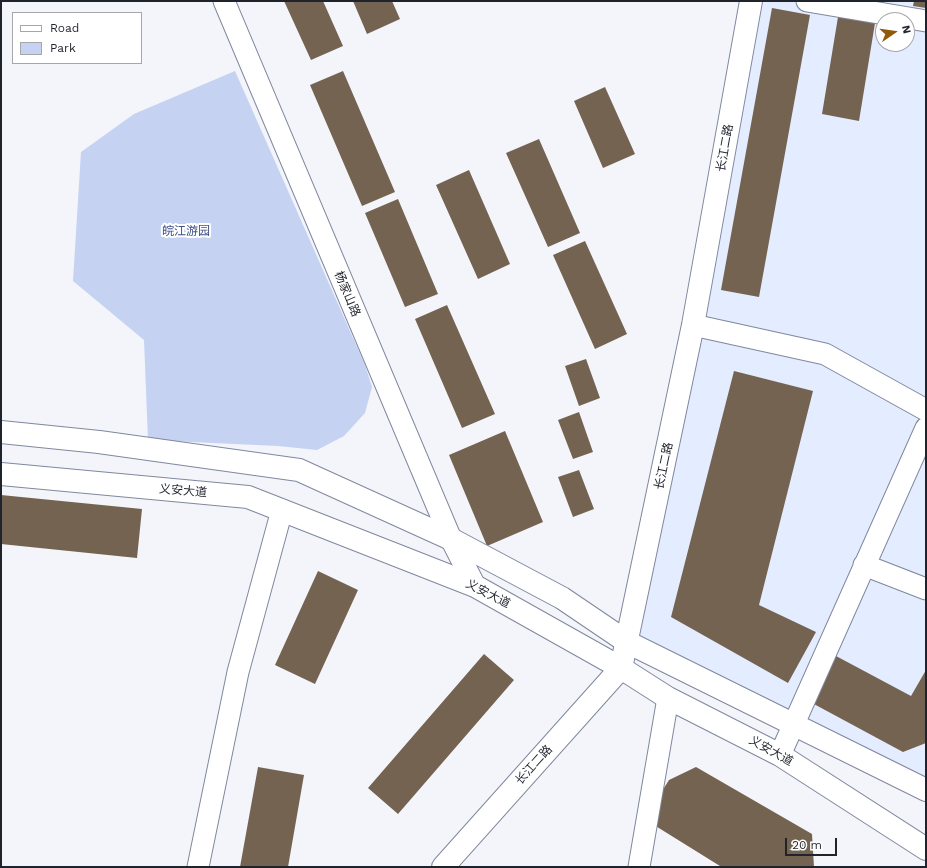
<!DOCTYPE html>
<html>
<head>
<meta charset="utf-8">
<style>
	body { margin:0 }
	#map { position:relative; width:927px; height:868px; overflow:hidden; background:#f3f5fa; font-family:"Work Sans",sans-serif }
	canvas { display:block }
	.frame { position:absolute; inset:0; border:2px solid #1f232c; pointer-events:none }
	.legend { position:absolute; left:12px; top:12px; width:130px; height:52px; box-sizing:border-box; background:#fff; border:1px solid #a5a7ab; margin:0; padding:5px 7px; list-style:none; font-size:12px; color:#1f232c }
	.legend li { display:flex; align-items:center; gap:8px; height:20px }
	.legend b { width:20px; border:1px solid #a5a7ab }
	.north { position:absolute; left:875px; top:12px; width:40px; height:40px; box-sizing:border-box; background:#fff; border:1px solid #a5a7ab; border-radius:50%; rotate:77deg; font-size:11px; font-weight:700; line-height:16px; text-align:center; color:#1f232c }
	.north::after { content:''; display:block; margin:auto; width:14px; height:18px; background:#8f5b0b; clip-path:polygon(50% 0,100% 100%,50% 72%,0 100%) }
	.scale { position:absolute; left:785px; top:838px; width:52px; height:18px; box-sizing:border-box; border:2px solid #1f232c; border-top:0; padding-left:5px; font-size:12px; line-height:14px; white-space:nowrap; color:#1f232c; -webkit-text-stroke:3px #fff; paint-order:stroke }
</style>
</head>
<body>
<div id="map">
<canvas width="927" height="868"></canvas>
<div class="frame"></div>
<ul class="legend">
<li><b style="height:5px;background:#fff"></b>Road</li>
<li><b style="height:11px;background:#c5d2f2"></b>Park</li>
</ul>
<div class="north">N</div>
<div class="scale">20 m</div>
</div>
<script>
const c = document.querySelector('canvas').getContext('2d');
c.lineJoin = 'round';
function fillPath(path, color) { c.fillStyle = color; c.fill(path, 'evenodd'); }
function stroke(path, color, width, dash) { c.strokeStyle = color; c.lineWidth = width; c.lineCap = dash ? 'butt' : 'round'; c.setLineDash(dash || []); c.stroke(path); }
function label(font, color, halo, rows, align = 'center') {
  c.font = font + ' "Work Sans","Noto Sans SC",sans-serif'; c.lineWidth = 4; c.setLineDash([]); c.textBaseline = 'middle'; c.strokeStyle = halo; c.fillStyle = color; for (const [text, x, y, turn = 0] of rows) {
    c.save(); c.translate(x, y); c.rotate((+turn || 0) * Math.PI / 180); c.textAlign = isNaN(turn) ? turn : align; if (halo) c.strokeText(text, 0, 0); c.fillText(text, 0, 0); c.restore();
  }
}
fillPath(new Path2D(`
	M743,1H926V790L627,642ZM883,20H907V44H883Z`), '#e4ecff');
fillPath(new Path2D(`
	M235,71L365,365L372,387L365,413L344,436L317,450L278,446L148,440L144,340L73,281L81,152L134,114Z`), '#c5d2f2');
fillPath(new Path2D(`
	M284,1H323L343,46L311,60Z
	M353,1H392L400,19L367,34Z
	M914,1H926V8L913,6Z
	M772,8L810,15L759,297L721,290Z
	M838,17L875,23L859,121L822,114Z
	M343,71L395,192L362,206L310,85Z
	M605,87L635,154L603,168L574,101Z
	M539,139L580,233L548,247L506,153Z
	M469,170L510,264L478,279L436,185Z
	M398,199L438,294L405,307L365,213Z
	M585,241L627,334L595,349L553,255Z
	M447,305L495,414L462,428L415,319Z
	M586,359L600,398L579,406L565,366Z
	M734,371L813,391L759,605L816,632L788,683L671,617Z
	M579,412L593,452L573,459L558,420Z
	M505,431L543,522L487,546L449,455Z
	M579,470L594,509L573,517L558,477Z
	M1,495L142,509L137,558L1,544Z
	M318,571L358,590L315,684L275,665Z
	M484,654L514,680L398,814L368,788Z
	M836,656L911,696L926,670V743L903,752L812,703Z
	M258,767L304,775L288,867H240Z
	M696,767L812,834L814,867H720V866L654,825V804L669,780Z`), '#746351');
const minor = new Path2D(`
	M224,1L451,539L475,586
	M807,1L926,21
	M693,325L825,354L926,410
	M864,565L926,589
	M780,755L926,428
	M198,867L238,672L282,510
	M639,867L668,698`);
const major = new Path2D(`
	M1,432L99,442L299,470L451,539L562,598L627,642L926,790
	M1,474L248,497L475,586L621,668L668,698L780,755L926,849
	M443,867L621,668L693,325L751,1`);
stroke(minor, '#7f889e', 23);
stroke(major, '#7f889e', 24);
stroke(minor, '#fff', 21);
stroke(major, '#fff', 22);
label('12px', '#1f232c', '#fff', [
	["长江二路",725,148,-80],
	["杨家山路",347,294,67],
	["长江二路",664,466,-78],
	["义安大道",183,491,5],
	["义安大道",488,594,27],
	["义安大道",771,751,29],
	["长江二路",534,765,-48]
]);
label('12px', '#3f5288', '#fff', [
	["皖江游园",186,231]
]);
</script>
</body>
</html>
